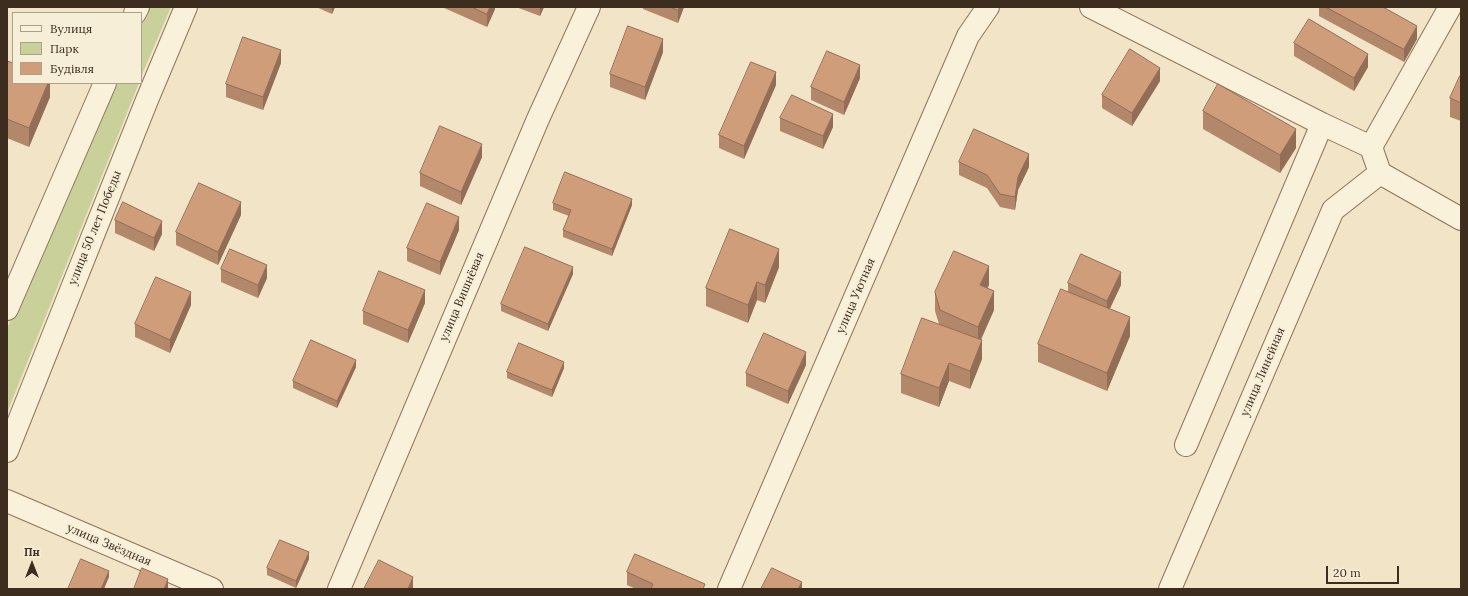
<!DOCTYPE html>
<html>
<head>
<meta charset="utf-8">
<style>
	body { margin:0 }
	#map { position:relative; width:1468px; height:596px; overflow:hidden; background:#f1e4c7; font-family:Lora,serif }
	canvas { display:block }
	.frame { position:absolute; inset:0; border:8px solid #3d2d1f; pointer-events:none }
	.legend { position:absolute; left:12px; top:12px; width:130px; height:72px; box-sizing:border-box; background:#f7eed7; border:1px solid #ada18d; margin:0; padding:5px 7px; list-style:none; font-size:12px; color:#3d2d1f }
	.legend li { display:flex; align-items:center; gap:8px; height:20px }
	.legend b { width:20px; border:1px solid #ada18d }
	.north { position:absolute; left:12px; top:544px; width:40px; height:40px; -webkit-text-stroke:3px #f7eed7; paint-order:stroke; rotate:0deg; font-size:11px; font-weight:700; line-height:16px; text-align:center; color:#3d2d1f }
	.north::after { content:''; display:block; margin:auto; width:14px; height:18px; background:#3d2d1f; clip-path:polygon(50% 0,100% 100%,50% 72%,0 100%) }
	.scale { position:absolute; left:1326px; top:566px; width:73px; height:18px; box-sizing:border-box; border:2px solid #3d2d1f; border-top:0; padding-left:5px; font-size:12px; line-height:14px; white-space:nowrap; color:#3d2d1f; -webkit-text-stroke:3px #f7eed7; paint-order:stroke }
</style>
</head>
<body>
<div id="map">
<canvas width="1468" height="596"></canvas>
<div class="frame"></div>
<ul class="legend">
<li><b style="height:5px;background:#faf1db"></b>Вулиця</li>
<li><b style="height:11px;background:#cad09a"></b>Парк</li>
<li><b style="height:11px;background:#d09d7b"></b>Будівля</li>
</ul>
<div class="north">Пн</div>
<div class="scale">20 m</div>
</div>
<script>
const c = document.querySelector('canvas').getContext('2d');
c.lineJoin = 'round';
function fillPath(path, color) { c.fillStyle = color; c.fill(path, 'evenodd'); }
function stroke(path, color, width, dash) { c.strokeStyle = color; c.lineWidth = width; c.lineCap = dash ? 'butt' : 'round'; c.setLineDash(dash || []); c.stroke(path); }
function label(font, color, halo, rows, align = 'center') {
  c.font = font + ' Lora,serif'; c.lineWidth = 4; c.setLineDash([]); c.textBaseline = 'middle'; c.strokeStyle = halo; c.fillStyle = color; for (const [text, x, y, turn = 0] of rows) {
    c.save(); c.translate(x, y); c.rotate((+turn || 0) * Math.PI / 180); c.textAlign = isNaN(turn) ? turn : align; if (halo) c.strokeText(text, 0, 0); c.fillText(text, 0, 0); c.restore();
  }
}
fillPath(new Path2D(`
	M142,7H171L141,77V13Z
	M110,83H139L7,413V329Z`), '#cad09a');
const street = new Path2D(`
	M1091,7L1322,124L1371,147
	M1450,7L1371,147L1380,173L1461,219
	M135,13L138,7
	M7,309L105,83
	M1186,445L1322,124
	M7,451L147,100L186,7
	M7,501L212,589
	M339,589L538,119L589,7
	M729,589L968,36L988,7
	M1170,589L1333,210L1380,173`);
stroke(street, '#8e755b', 24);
stroke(street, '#faf1db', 22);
fillPath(new Path2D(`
	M316,7H335L332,14Z
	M442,7H495V9L487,27Z
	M516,7H544L540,16Z
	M643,7H684L678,23L643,9Z
	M1319,7H1383L1417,39L1404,62L1319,16Z
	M1294,43L1368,67L1354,91L1294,56Z
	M663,52L645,100L610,87V74Z
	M7,61L50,83V97L29,147L7,138Z
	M281,63L263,110L226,97V84Z
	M1461,76V121L1450,117V98Z
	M860,78L844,115L811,100V87Z
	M1160,81L1132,126L1102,108V95Z
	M776,85L744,159L719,148V135Z
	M1203,111L1296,148L1280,173L1203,129Z
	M780,118L833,127L823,149L780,131Z
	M482,157L461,205L420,186V173Z
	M959,162L1029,167L1018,190L1015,210L1000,207L987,188L959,175Z
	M553,203L632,205L612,256L563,237V230L569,216L553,210Z
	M241,215L218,265L176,245V232Z
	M115,220L162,234L154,251L115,233Z
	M459,230L440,275L407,261V248Z
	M779,267L765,303L757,300L748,323L706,306V288Z
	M221,269L267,278L258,298L221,282Z
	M573,274L548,331L501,311V304Z
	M1068,283L1121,285L1110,309L1130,336L1107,391L1038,362V344L1068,291Z
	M989,285L987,288L994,310L981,340L982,359L970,389L949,381L939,407L901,393V374L939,324L935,311V292Z
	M425,303L408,343L363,324V311Z
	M191,305L170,353L135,337V324Z
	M806,365L788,404L746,386V373Z
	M356,367L337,408L293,388V381Z
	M564,368L552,397L507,378V372Z
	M309,559L296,588L267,575V568Z
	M627,572L705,589H636L627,585Z`), '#b3876a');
fillPath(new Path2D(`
	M332,7H335L332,14Z
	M490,7H495V9L487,27V14Z
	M540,7H544L540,16Z
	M679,7H684L678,23V10Z
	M1417,26V39L1404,62V49Z
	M663,39V52L645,100V87Z
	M281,50V63L263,110V97Z
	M1368,54V67L1354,91V78Z
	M860,65V78L844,115V102Z
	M1160,68V81L1132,126V113Z
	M776,72V85L744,159V146Z
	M48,83H50V97L29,147V128Z
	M833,114V127L823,149V136Z
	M1296,129V148L1280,173V155Z
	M482,144V157L461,205V192Z
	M1029,154V167L1018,190L1015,210V197L1018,177Z
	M632,199V205L612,256V249Z
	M241,202V215L218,265V252Z
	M459,217V230L440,275V262Z
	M162,221V234L154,251V238Z
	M779,249V267L765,303V285Z
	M267,265V278L258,298V285Z
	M989,266V285L980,303V285Z
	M573,267V274L548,331V324Z
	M1121,272V285L1107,314V301Z
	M757,282V300L748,323V305Z
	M425,290V303L408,343V330Z
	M994,291V310L978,345V327Z
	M191,292V305L170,353V340Z
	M1130,317V336L1107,391V373Z
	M982,340V359L970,389V371Z
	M806,352V365L788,404V391Z
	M356,360V367L337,408V401Z
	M564,362V368L552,397V390Z
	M949,363V381L939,407V388Z
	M309,552V559L296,588V581Z
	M109,571V577L104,589H101Z
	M413,577V589H408Z
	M168,579V589H164Z
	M802,582V589H798Z`), '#926e56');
const building = new Path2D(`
	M472,7H490L487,14Z
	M670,7H679L678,10Z
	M1326,7H1383L1417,26L1404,49Z
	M1309,19L1368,54L1354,78L1294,43Z
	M628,26L663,39L645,87L610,74Z
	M243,37L281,50L263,97L226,84Z
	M1130,49L1160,68L1132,113L1102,95Z
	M827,51L860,65L844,102L811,87Z
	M7,61L13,63V83H48L29,128L7,119Z
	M751,62L776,72L744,146L719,135Z
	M1460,76H1461V103L1450,98Z
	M1218,84L1296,129L1280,155L1203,111Z
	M792,95L833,114L823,136L780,118Z
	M440,126L482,144L461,192L420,173Z
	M974,129L1029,154L1018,177L1015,197L1000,194L987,175L959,162Z
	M565,172L632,199L612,249L563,230L571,210L553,203Z
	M199,183L241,202L218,252L176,232Z
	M123,202L162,221L154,238L115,220Z
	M427,203L459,217L440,262L407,248Z
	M730,229L779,249L765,285L757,282L748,305L706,288Z
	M525,247L573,267L548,324L501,304Z
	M230,249L267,265L258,285L221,269Z
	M954,251L989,266L980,285L994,291L978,327L940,310L935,292Z
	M1081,254L1121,272L1107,301L1068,283Z
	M379,271L425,290L408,330L363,311Z
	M156,277L191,292L170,340L135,324Z
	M1061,289L1130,317L1107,373L1038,344Z
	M922,318L982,340L970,371L949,363L939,388L901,374Z
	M764,333L806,352L788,391L746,373Z
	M311,340L356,360L337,401L293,381Z
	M519,343L564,362L552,390L507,372Z
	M280,540L309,552L296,581L267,568Z
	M635,554L705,584L703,589H651L653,584L627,572Z
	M81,559L109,571L101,589H68Z
	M379,560L413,577L408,589H364Z
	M142,568L168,579L164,589H134Z
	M772,568L802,582L798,589H761Z`);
fillPath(building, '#d09d7b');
stroke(building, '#926e56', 1);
label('12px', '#3d2d1f', '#f7eed7', [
	["улица 50 лет Победы",95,228,-68],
	["улица Уютная",856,296,-67],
	["улица Вишнёвая",462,297,-67],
	["улица Линейная",1263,372,-67],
	["улица Звёздная",109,545,23]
]);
</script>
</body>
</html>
